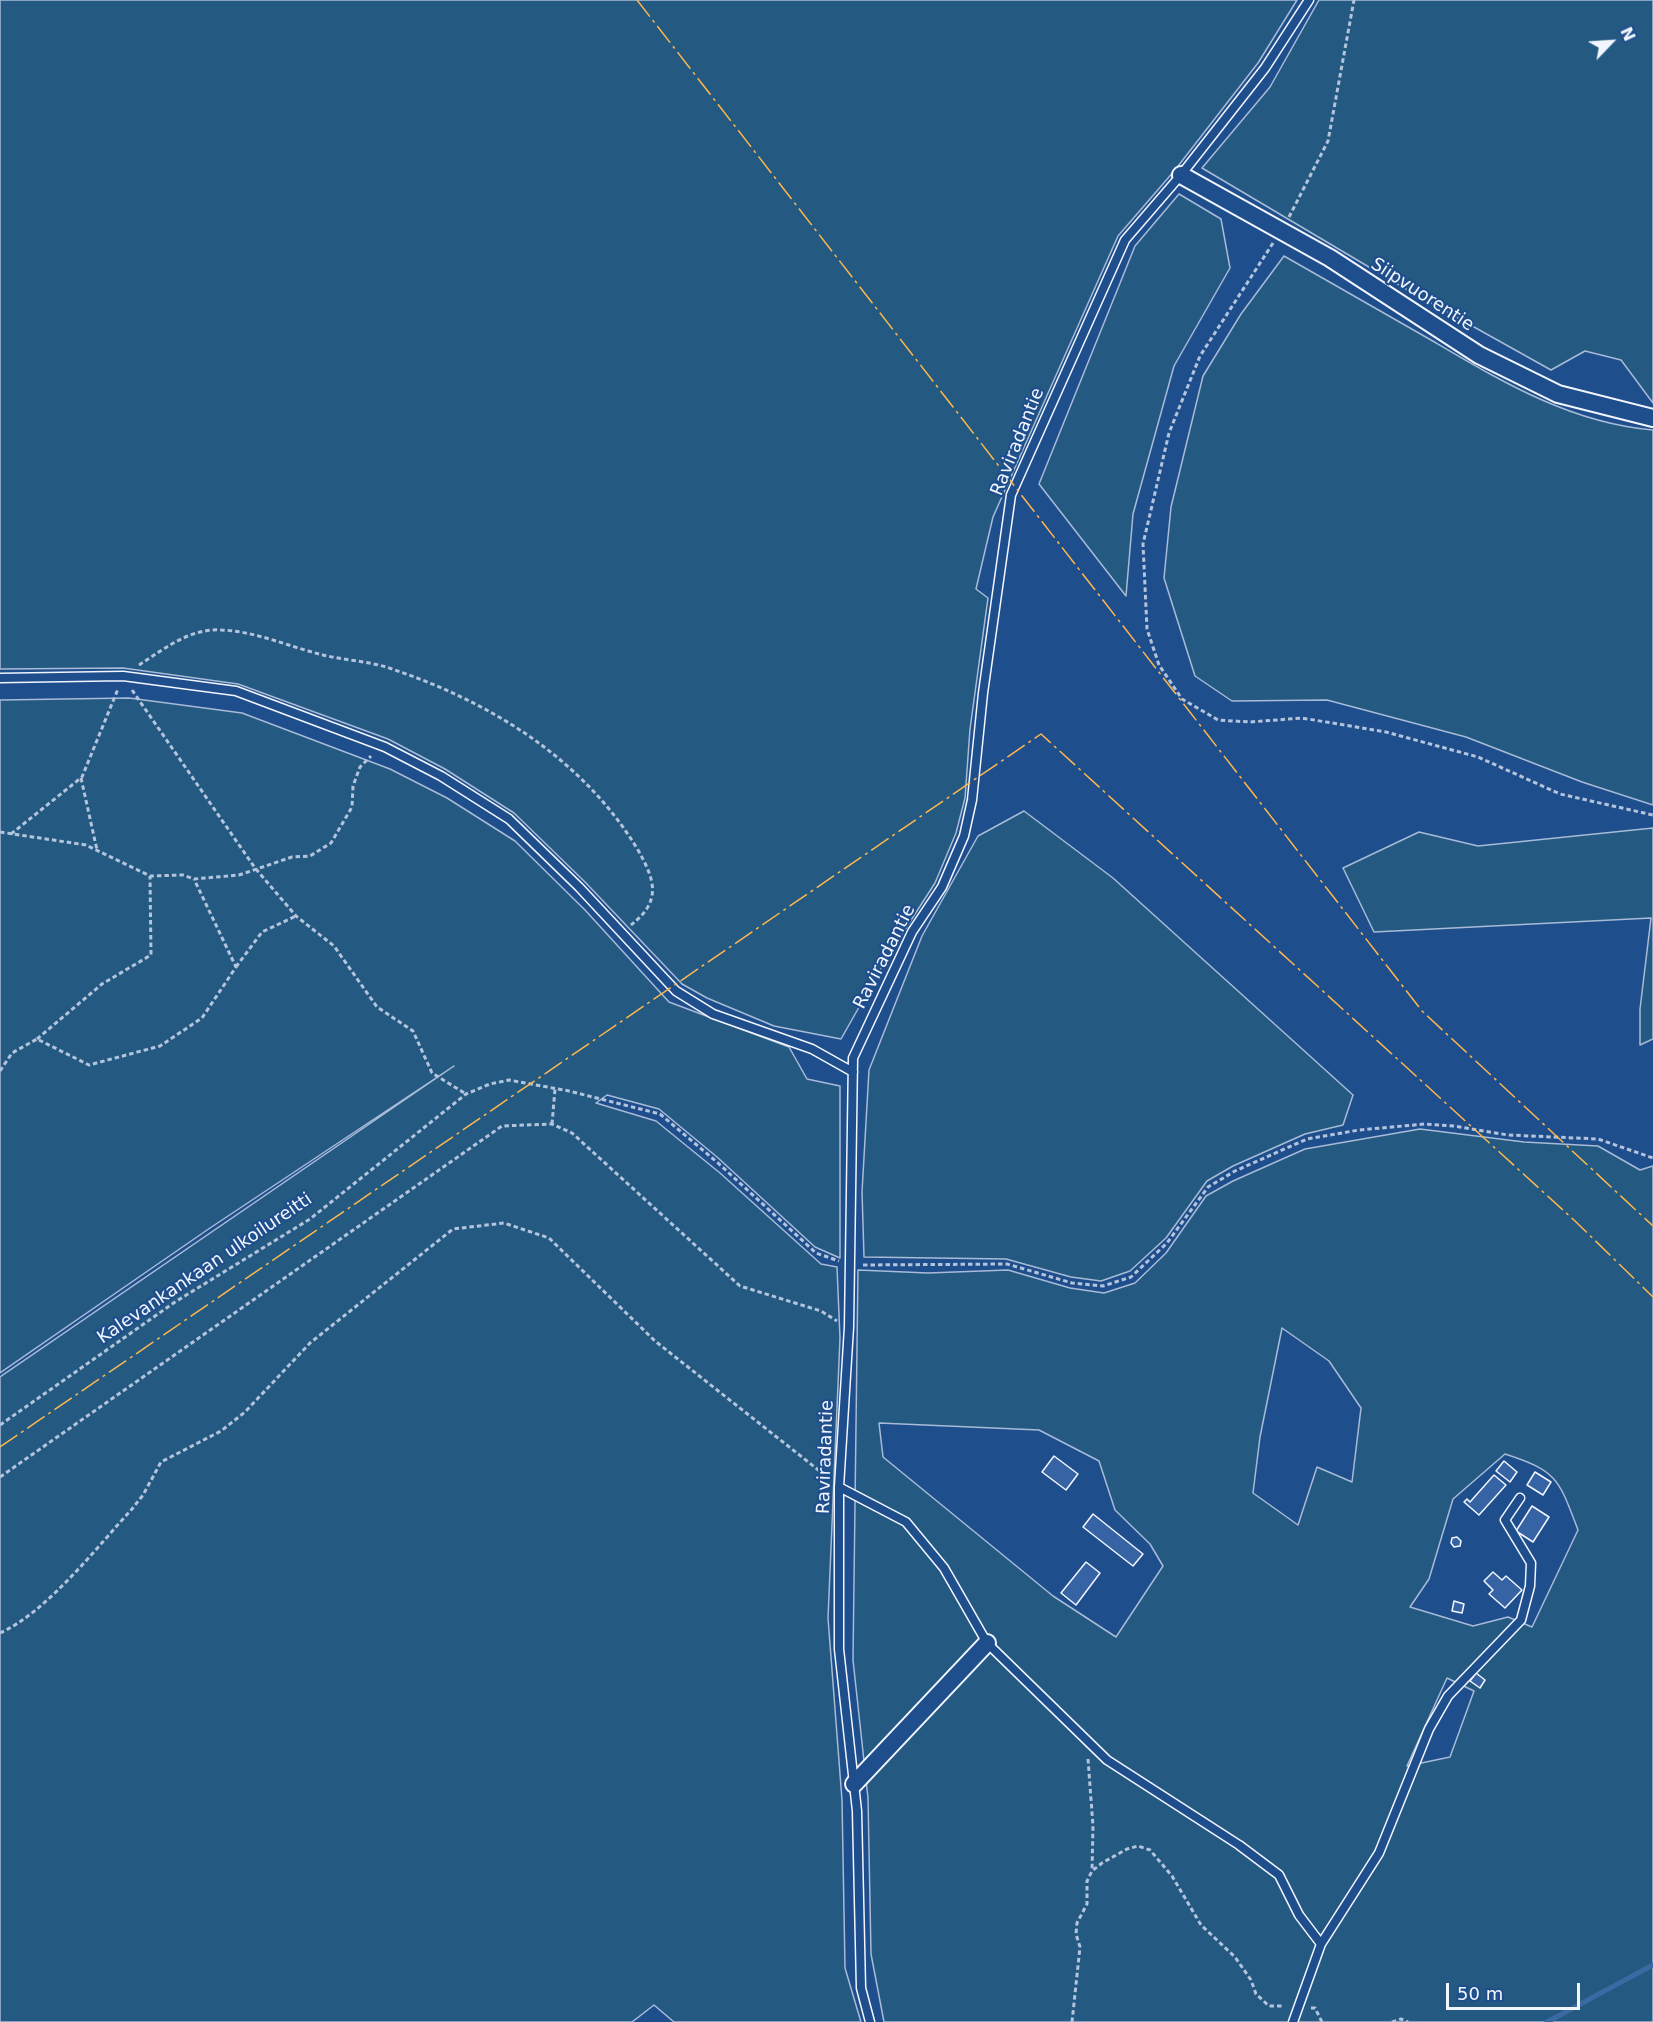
<!DOCTYPE html>
<html>
<head>
<meta charset="utf-8">
<style>
	body { margin:0 }
	#map { position:relative; width:1653px; height:2022px; overflow:hidden; background:#1f4e8c; font-family:"DejaVu Sans",sans-serif }
	canvas { display:block }
	.north { position:absolute; left:1581px; top:12px; width:60px; height:60px; -webkit-text-stroke:4px #1f4e8c; paint-order:stroke; rotate:65deg; font-size:16px; font-weight:700; line-height:24px; text-align:center; color:#f2f6ff }
	.north::after { content:''; display:block; margin:auto; width:21px; height:27px; background:#f2f6ff; clip-path:polygon(50% 0,100% 100%,50% 72%,0 100%) }
	.scale { position:absolute; left:1446px; top:1983px; width:134px; height:27px; box-sizing:border-box; border:3px solid #f2f6ff; border-top:0; padding-left:8px; font-size:18px; line-height:21px; white-space:nowrap; color:#f2f6ff; -webkit-text-stroke:4px #1f4e8c; paint-order:stroke }
</style>
</head>
<body>
<div id="map">
<canvas width="1653" height="2022"></canvas>
<div class="north">N</div>
<div class="scale">50 m</div>
</div>
<script>
const c = document.querySelector('canvas').getContext('2d');
c.lineJoin = 'round';
function fillPath(path, color) { c.fillStyle = color; c.fill(path, 'evenodd'); }
function stroke(path, color, width, dash) { c.strokeStyle = color; c.lineWidth = width; c.lineCap = dash ? 'butt' : 'round'; c.setLineDash(dash || []); c.stroke(path); }
function label(font, color, halo, rows, align = 'center') {
  c.font = font + ' "DejaVu Sans",sans-serif'; c.lineWidth = 4.5; c.setLineDash([]); c.textBaseline = 'middle'; c.strokeStyle = halo; c.fillStyle = color; for (const [text, x, y, turn = 0] of rows) {
    c.save(); c.translate(x, y); c.rotate((+turn || 0) * Math.PI / 180); c.textAlign = isNaN(turn) ? turn : align; if (halo) c.strokeText(text, 0, 0); c.fillText(text, 0, 0); c.restore();
  }
}
const green = new Path2D(`
	M0,0H1297L1258,63L1175,170L1118,236L993,517L976,589L988,598L970,729L965,798L956,833L935,883L888,956L841,1039L774,1026L707,998L682,984L585,882L514,813L445,769L388,739L238,684L123,668L0,669Z
	M1319,0H1653V403L1621,360L1585,351L1551,370L1406,289L1202,168L1270,87Z
	M1179,194L1221,219L1230,268L1174,366L1133,514L1126,596L1039,484L1135,246Z
	M1284,256C1333,284 1382,312 1431,340C1501,381 1570,423 1653,430V805L1582,782L1466,737L1327,700L1232,701L1195,676L1164,578L1171,507L1203,376L1241,314Z
	M129,698L242,713L390,769L447,798L515,841L585,910L669,1002L789,1047L807,1079L840,1086V1258L815,1247L717,1157L659,1109L607,1095L596,1103L656,1121L720,1173L821,1264L837,1267L840,1338L828,1618L842,1800L845,1968L861,2022H674L654,2005L632,2022H0V1377L454,1066L210,1228L0,1373V700Z
	M1024,811L1113,878L1353,1095L1343,1125L1305,1134L1233,1166L1207,1181L1166,1238L1130,1271L1101,1281L1071,1277L1006,1259L864,1257L862,1192L869,1070L922,936L978,836Z
	M1653,828V1039L1640,1045V1009L1651,918L1374,932L1343,868L1419,832L1478,846Z
	M1420,1129L1524,1142L1598,1146L1640,1170L1653,1166V2022H884L871,1954L868,1798L853,1660L858,1270L928,1273L1008,1270L1070,1288L1104,1293L1135,1283L1166,1253L1206,1196L1233,1181L1305,1149ZM1282,1328L1329,1361L1361,1408L1352,1482L1317,1467L1298,1525L1253,1493L1260,1437ZM879,1423L1039,1430L1099,1461L1115,1510L1150,1544L1163,1566L1116,1637L1053,1596L883,1457ZM1505,1454C1558,1471 1559,1480 1578,1530L1532,1627L1508,1617L1473,1626L1410,1607L1429,1579L1453,1499ZM1447,1678L1474,1691L1450,1757L1407,1766Z`);
fillPath(green, '#245a82');
stroke(green, '#a8bbd7', 1.5);
stroke(new Path2D(`
	M1547,2022L1653,1965`), '#3b69a3', 5);
const building = new Path2D(`
	M1054,1456L1078,1474L1066,1490L1042,1472Z
	M1504,1461L1517,1472L1510,1482L1496,1471Z
	M1535,1472L1551,1482L1543,1495L1527,1485Z
	M1494,1475L1506,1485L1479,1515L1464,1502L1467,1499L1470,1502Z
	M1532,1506L1549,1517L1533,1542L1516,1531Z
	M1093,1514L1143,1554L1133,1566L1083,1527Z
	M1457,1537L1461,1541L1460,1546L1454,1547L1451,1543L1452,1538Z
	M1086,1562L1100,1573L1076,1605L1061,1593Z
	M1493,1572L1502,1580L1506,1576L1522,1590L1505,1608L1489,1594L1493,1590L1484,1581Z
	M1454,1601L1464,1604L1462,1613L1452,1611Z
	M1476,1673L1485,1680L1480,1688L1470,1681Z`);
fillPath(building, '#3563a3');
stroke(building, '#f2f6ff', 1.5);
const service = new Path2D(`
	M0,678L123,676L236,691L385,747L441,776L509,819L579,887L676,991L713,1014L812,1049L853,1072
	M839,1487L906,1522L944,1568L987,1643L1107,1760L1239,1845L1279,1875L1299,1915L1321,1944
	M870,2022L861,1988L857,1811L839,1649V1487L849,1327L853,1058L912,932L942,887L964,836L972,800L983,693L1011,495L1125,240L1181,175L1265,68L1309,0
	M1293,2022L1321,1944L1379,1853L1429,1729L1448,1696L1521,1620L1530,1586L1531,1563L1505,1520L1520,1498`);
const minor = new Path2D(`
	M1181,175L1330,258L1479,355L1558,394L1653,418
	M854,1784L987,1643`);
stroke(service, '#f2f6ff', 11);
stroke(minor, '#f2f6ff', 20);
stroke(new Path2D(`
	M1289,217L1328,141L1354,0
	M1273,243L1200,356L1169,433L1143,544L1147,629L1159,665L1182,699L1218,720L1250,722L1302,718L1386,732L1478,757L1560,794L1653,815
	M139,665C164,649 190,628 221,630C255,631 290,647 323,655C343,660 366,661 386,667C487,700 582,757 638,850C655,880 662,901 631,925
	M132,690L255,868L296,916L334,946L377,1007L413,1031L432,1073L466,1094
	M81,778L97,850
	M0,832L86,845L150,876L183,875L194,879L239,875L292,857L310,856L331,843L352,807L353,786L360,767L371,756
	M11,834L82,777L118,689
	M236,967L262,932L296,916
	M37,1039L102,984L151,955L150,876
	M0,1071L12,1053L37,1039L89,1065L160,1046L202,1018L236,967L194,879
	M552,1124L555,1089
	M863,1265L1007,1264L1072,1283L1103,1286L1131,1277L1167,1243L1208,1187L1235,1171L1307,1139L1359,1130L1425,1124L1454,1126L1508,1135L1598,1139L1653,1158
	M0,1425L175,1302L310,1219L466,1094L490,1084L509,1080L569,1091L660,1114L718,1163L816,1253L839,1261
	M0,1477L502,1126L552,1124L572,1133L740,1286L821,1311L837,1321
	M0,1633C47,1612 97,1547 132,1509L143,1495L161,1462L221,1431L245,1412L310,1343L453,1229L504,1223L549,1238L655,1341L826,1476
	M1088,1759L1093,1826L1092,1871
	M1311,2008H1315L1322,2022
	M1072,2022L1080,1947L1076,1934L1077,1923L1087,1904V1881L1092,1871L1102,1863L1127,1849L1138,1846L1150,1850L1172,1876L1201,1925L1235,1957L1251,1980L1256,1994L1269,2006H1284
	M1392,2022L1401,2019L1408,2022`), '#b3c4dc', 3, [4.5, 3]);
stroke(service, '#1f4e8c', 8);
stroke(minor, '#1f4e8c', 16);
stroke(new Path2D(`
	M637,0L1422,1011L1653,1226
	M0,1447L1041,734L1575,1221L1653,1297`), '#ffb74d', 1.5, [21, 4.5, 3, 4.5]);
label('18px', '#f2f6ff', '#1f4e8c', [
	["Siipvuorentie",1422,295,33],
	["Raviradantie",1018,442,-68],
	["Raviradantie",885,957,-63],
	["Kalevankankaan ulkoilureitti",205,1269,-34],
	["Raviradantie",826,1457,-88]
]);
</script>
</body>
</html>
